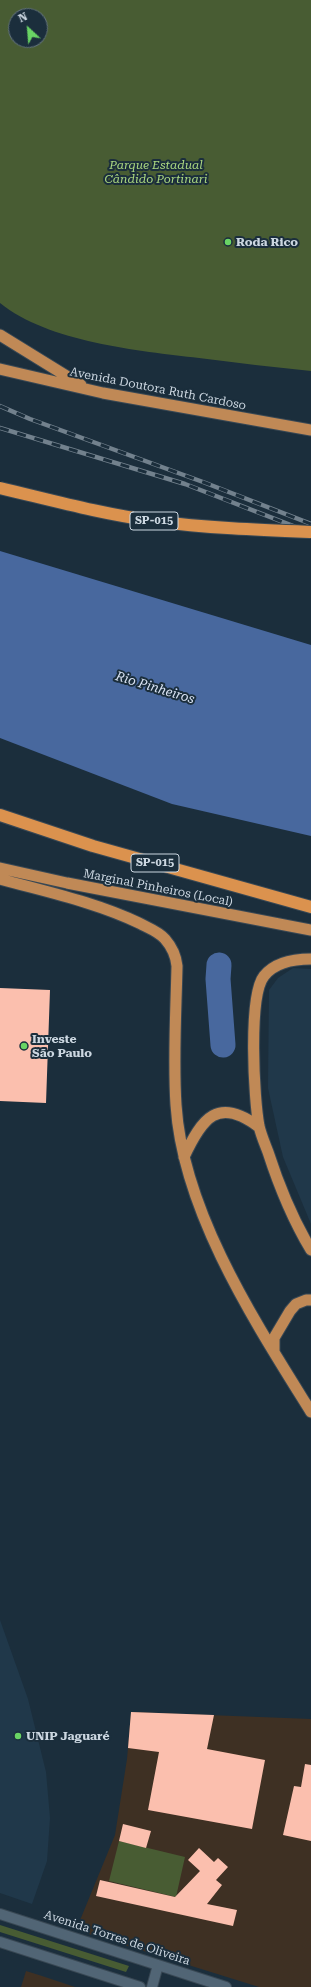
<!DOCTYPE html>
<html>
<head>
<meta charset="utf-8">
<style>
	body { margin:0 }
	#map { position:relative; width:311px; height:1987px; overflow:hidden; background:#1b2e3c; font-family:"Roboto Serif",serif }
	canvas { display:block }
	.north { position:absolute; left:8px; top:8px; width:40px; height:40px; box-sizing:border-box; background:#1b2e3c; border:1px solid #62727e; border-radius:50%; rotate:334deg; font-size:11px; font-weight:700; line-height:16px; text-align:center; color:#ccd7e1 }
	.north::after { content:''; display:block; margin:auto; width:14px; height:18px; background:#69d464; clip-path:polygon(50% 0,100% 100%,50% 72%,0 100%) }
</style>
</head>
<body>
<div id="map">
<canvas width="311" height="1987"></canvas>
<div class="north">N</div>
</div>
<script>
const c = document.querySelector('canvas').getContext('2d');
c.lineJoin = 'round';
function fillPath(path, color) { c.fillStyle = color; c.fill(path, 'evenodd'); }
function stroke(path, color, width, dash) { c.strokeStyle = color; c.lineWidth = width; c.lineCap = dash ? 'butt' : 'round'; c.setLineDash(dash || []); c.stroke(path); }
function label(font, color, halo, rows, align = 'center') {
  c.font = font + ' "Roboto Serif",serif'; c.lineWidth = 4; c.setLineDash([]); c.textBaseline = 'middle'; c.strokeStyle = halo; c.fillStyle = color; for (const [text, x, y, turn = 0] of rows) {
    c.save(); c.translate(x, y); c.rotate((+turn || 0) * Math.PI / 180); c.textAlign = isNaN(turn) ? turn : align; if (halo) c.strokeText(text, 0, 0); c.fillText(text, 0, 0); c.restore();
  }
}
fillPath(new Path2D(`
	M131,1712L311,1719V1987H259L76,1930L115,1835L127,1759Z
	M26,1971L39,1975L75,1987H21Z`), '#3e3023');
fillPath(new Path2D(`
	M293,968L311,969V1224L283,1157L268,1088L269,990L278,978Z
	M0,1620L28,1699L46,1772L50,1818L47,1861L32,1904L0,1893Z`), '#20384a');
fillPath(new Path2D(`
	M0,0H311V371C274,367 237,363 199,358C139,351 48,342 0,303ZM16,16H40V40H16Z
	M119,1841L185,1857L176,1897L109,1881Z
	M0,1925L129,1966L126,1972L0,1932Z`), '#485c33');
fillPath(new Path2D(`
	M0,551L311,645V836L172,804L0,738Z`), '#48689e');
stroke(new Path2D(`
	M219,965L218,979L223,1045`), '#48689e', 25);
fillPath(new Path2D(`
	M0,988L50,990L46,1103L0,1101Z
	M131,1712L214,1715L207,1749L265,1760L252,1829L148,1810L159,1752L128,1748Z
	M305,1764L311,1765V1841L283,1835L294,1786L301,1787Z
	M123,1824L151,1831L146,1848L119,1841Z
	M199,1848L214,1862L218,1858L228,1867L216,1880L222,1885L207,1904L237,1910L233,1926L96,1896L100,1880L175,1897L200,1871L188,1860Z`), '#fbbfae');
const tertiary = new Path2D(`
	M0,1914L226,1987
	M0,1942L140,1987
	M152,1987L158,1965`);
const trunk = new Path2D(`
	M0,335L81,385
	M0,369L103,393L311,430
	M0,868L67,883L311,930
	M0,879C47,892 95,902 139,923C148,928 158,931 165,939C172,947 176,956 177,966C176,1012 173,1059 176,1105C183,1212 255,1322 311,1412
	M311,959C294,959 275,962 264,976C248,996 254,1100 259,1126C261,1135 265,1144 268,1152C279,1186 293,1220 311,1250
	M184,1157C202,1118 218,1096 259,1127
	M274,1351V1338L290,1311L296,1304L306,1300H311`);
const motorway = new Path2D(`
	M0,815L93,846L311,907`);
stroke(tertiary, '#394854', 12);
stroke(trunk, '#394854', 13);
stroke(motorway, '#394854', 14);
stroke(tertiary, '#516575', 10);
stroke(trunk, '#c08956', 11);
stroke(motorway, '#db924e', 12);
const rail = new Path2D(`
	M0,406L30,419L203,482L311,524
	M0,428L185,484L311,533`);
stroke(rail, '#72818d', 4.5);
stroke(rail, '#1b2e3c', 3, [9]);
const motorwayBridge = new Path2D(`
	M0,488C51,500 102,514 154,521C206,528 259,530 311,532`);
stroke(motorwayBridge, '#394854', 14, []);
stroke(motorwayBridge, '#db924e', 12);
for (const [x, y, r, color] of [
	[228,242,4,"#69d464"],
	[24,1046,4,"#69d464"],
	[18,1736,4,"#69d464"]
]) { const dot = new Path2D(); dot.arc(x, y, r, 0, 2 * Math.PI); c.fillStyle = color; c.fill(dot); stroke(dot, '#1b2e3c', 1.5); }
for (const [x, y, w] of [
	[154,521,48],
	[155,863,48]
]) { const box = new Path2D(); box.roundRect(x - w / 2, y - 9, w, 18, 3); c.fillStyle = '#1b2e3c'; c.fill(box); stroke(box, '#ccd7e1', 1); }
label('bold 11px', '#ccd7e1', null, [
	["SP-015",154,521],
	["SP-015",155,863]
]);
label('italic 12px', '#abd780', '#1b2e3c', [
	["Parque Estadual",156,165],
	["Cândido Portinari",156,179]
]);
label('bold 12px', '#ccd7e1', '#1b2e3c', [
	["Roda Rico",236,242],
	["Investe",32,1039],
	["São Paulo",32,1053],
	["UNIP Jaguaré",26,1736]
], 'left');
label('12px', '#ccd7e1', '#1b2e3c', [
	["Avenida Doutora Ruth Cardoso",158,389,11],
	["Marginal Pinheiros (Local)",158,888,11],
	["Avenida Torres de Oliveira",117,1938,18]
]);
label('italic 13px', '#dae4f4', '#1b2e3c', [
	["Rio Pinheiros",155,688,17]
]);
</script>
</body>
</html>
